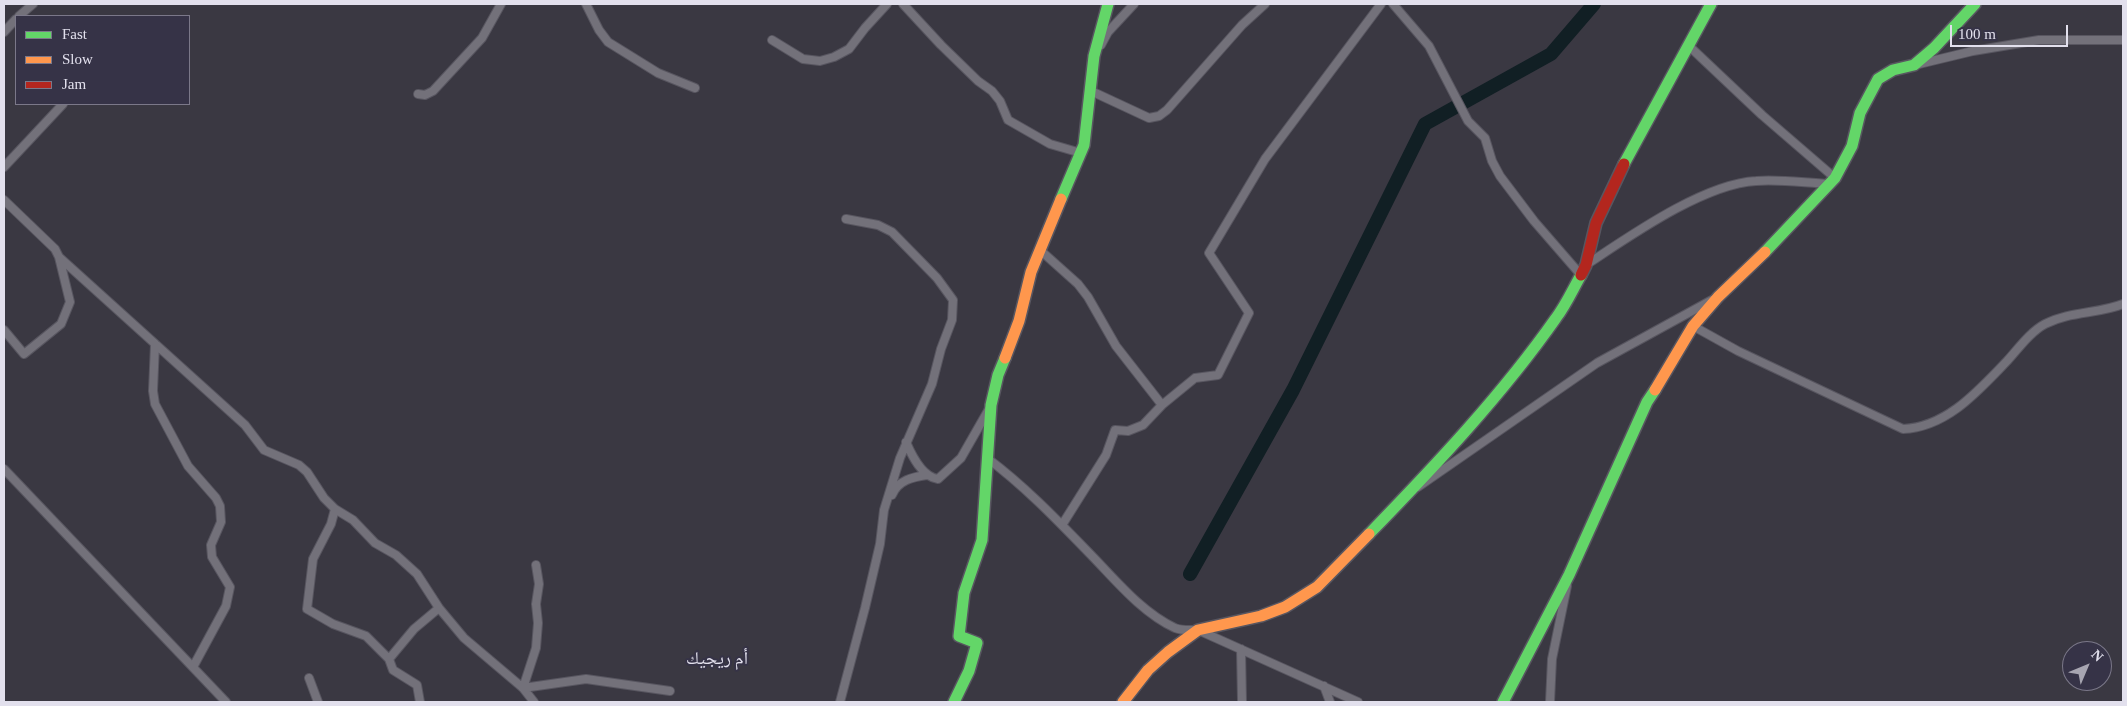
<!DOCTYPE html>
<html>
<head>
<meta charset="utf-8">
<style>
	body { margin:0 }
	#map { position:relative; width:2127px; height:706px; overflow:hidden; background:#3a3842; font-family:Georgia,serif }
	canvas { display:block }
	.frame { position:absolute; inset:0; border:5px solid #e2e0ed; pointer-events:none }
	.legend { position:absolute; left:15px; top:15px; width:175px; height:90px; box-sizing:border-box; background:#363347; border:1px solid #7b7889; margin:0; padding:6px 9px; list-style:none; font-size:15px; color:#e2e0ed }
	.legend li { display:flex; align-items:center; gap:10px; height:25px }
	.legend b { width:25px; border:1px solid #7b7889 }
	.north { position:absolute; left:2062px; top:641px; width:50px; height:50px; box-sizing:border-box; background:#363347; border:1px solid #7b7889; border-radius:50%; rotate:45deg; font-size:14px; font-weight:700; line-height:20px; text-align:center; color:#e2e0ed }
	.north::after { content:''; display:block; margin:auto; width:18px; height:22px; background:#a7a5b1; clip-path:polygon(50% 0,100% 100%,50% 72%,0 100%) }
	.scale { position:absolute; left:1950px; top:25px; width:118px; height:22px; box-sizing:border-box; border:2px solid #e2e0ed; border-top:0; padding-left:6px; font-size:15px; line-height:18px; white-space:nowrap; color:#e2e0ed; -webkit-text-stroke:4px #363347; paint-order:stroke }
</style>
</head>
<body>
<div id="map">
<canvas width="2127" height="706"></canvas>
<div class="frame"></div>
<ul class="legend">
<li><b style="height:6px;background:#63d668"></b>Fast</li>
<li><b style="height:6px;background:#ff974d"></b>Slow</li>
<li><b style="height:6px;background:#b3261e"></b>Jam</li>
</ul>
<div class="north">N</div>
<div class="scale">100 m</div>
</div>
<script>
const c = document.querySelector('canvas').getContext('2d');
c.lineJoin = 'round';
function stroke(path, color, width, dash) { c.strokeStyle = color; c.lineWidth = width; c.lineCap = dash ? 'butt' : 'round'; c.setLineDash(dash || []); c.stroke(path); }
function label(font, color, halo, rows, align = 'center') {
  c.font = font + ' Georgia,"Noto Naskh Arabic",serif'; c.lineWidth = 4; c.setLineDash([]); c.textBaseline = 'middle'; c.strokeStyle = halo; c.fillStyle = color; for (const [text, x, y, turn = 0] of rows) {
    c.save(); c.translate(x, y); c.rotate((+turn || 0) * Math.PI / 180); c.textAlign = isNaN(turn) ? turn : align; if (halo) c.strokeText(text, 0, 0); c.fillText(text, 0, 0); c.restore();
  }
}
stroke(new Path2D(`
	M1190,574L1293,390L1425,124L1551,54L1594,4`), '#111f24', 14);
const street = new Path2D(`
	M586,4L599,30L608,42L658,73L695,88
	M903,4L941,45L978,81L992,91L1000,101L1008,120L1050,144L1081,153
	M1393,4L1429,46L1468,121L1485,138L1492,161L1500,176L1534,221L1580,274
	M19,16L33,4
	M4,32L16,19
	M772,40L803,59L820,61L834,57L849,49L865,28L887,4
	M1101,45L1108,32L1134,4
	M1689,46L1762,115L1835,178
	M1915,65L1973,51L2039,40H2123
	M1091,91L1149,118L1159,116L1167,110L1242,25L1265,4
	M418,94L425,95L433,91L482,38L501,4
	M4,167L63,104
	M4,200L55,249L59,257L245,425L264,450L299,465L307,472L324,498L335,509L353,520L375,543L396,555L417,574L439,608L464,638L523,688L534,702
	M1040,250L1078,284L1088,297L1116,346L1162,405
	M1586,265C1630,236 1703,184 1756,181C1780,179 1805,183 1829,184
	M1693,326L1738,351L1903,429C1947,427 1978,391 2007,361C2018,349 2030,332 2045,324C2070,311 2098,314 2123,304
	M4,330L24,354L61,324L70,302L59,257
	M155,344L153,391L155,404L188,466L216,498L220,506L221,522L211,545L212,557L230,587L226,606L193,667
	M906,442C912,456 922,477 938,479L961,458L989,409
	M987,458C1026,487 1060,523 1094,558C1118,583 1143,613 1175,628C1182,631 1191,630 1198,630L1358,702
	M4,469L226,702
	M1418,487L1597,363L1712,300
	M892,495C898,480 913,477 927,475
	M335,509L331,524L313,559L307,609L333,624L366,636L389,659
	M1062,525L1106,455L1115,430L1128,431L1143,425L1162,405L1195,378L1218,375L1249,313L1209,253L1265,159L1381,4
	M536,565L539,584L536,604L538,623L536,648L523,688L586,679L670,691
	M1241,649L1242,702
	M309,678L318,702
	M1324,686L1330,702
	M420,702L417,685L393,670L389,659L414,629L439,608
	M840,702L865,608L880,544L884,510L900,458L932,384L941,349L952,320L953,300L937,278L892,232L878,225L846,219
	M1550,702L1552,659L1567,586`);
const fast = new Path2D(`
	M1624,164L1711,4
	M1061,199L1084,145L1094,56L1108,4
	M1765,252L1835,178L1852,146L1860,113L1878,79L1893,70L1914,65L1934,48L1975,4
	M1369,534C1434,467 1502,395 1556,318C1566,305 1573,289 1581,275
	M954,702L969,671L977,643L959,636L964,593L982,540L991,405L998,375L1005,358
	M1503,702L1569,575L1647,402L1655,390`);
const slow = new Path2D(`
	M1005,358L1019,321L1031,272L1061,199
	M1655,390L1693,326L1718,297L1765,252
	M1123,702L1148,670L1168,652L1198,630L1261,616L1285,607L1317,587L1369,534`);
const jam = new Path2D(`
	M1581,275L1586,265L1596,223L1624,164`);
stroke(street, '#585660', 10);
stroke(fast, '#585660', 14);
stroke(slow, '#585660', 14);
stroke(jam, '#585660', 14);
stroke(street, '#73717a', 8);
stroke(fast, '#63d668', 11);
stroke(slow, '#ff974d', 11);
stroke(jam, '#b3261e', 11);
label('18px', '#e2e0ed', '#363347', [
	["أم ريجيك",717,662]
]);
</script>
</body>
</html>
